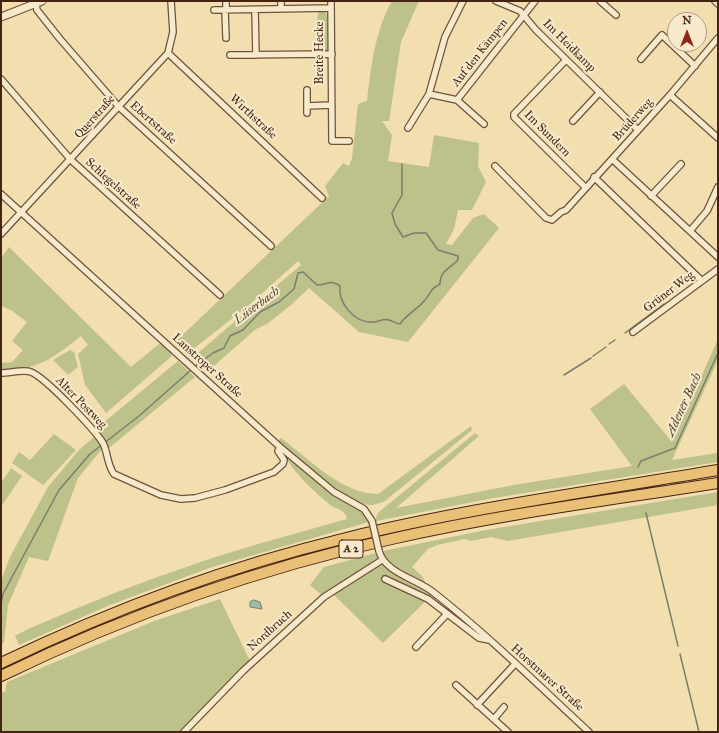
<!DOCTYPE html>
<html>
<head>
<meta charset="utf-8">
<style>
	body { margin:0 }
	#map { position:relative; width:719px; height:733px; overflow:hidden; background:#f3deb0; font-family:"IM FELL Great Primer",serif }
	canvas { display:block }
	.frame { position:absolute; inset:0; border:2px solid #452412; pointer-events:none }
	.north { position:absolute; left:667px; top:12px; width:40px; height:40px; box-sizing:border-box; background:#f7eacc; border:1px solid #b09b82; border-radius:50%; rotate:0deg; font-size:11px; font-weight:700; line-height:16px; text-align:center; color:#452412 }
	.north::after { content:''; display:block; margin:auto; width:14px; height:18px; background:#8f2418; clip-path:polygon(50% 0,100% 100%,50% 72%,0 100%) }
</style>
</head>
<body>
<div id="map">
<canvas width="719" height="733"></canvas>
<div class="frame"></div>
<div class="north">N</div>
</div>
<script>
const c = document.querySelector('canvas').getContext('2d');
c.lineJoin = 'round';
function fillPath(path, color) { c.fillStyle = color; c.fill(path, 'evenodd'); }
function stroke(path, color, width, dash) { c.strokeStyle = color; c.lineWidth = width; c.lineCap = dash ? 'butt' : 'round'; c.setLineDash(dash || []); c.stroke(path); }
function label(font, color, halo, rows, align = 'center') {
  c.font = font + ' "IM FELL Great Primer",serif'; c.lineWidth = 4; c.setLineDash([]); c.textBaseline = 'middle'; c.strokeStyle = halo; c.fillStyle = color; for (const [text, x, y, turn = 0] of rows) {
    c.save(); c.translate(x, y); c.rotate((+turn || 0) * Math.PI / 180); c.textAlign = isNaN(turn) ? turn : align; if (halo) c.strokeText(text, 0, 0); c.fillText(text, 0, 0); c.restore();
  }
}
fillPath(new Path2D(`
	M392,1H419L401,42L389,121H382L392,135L388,161L429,167L434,135L479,143L478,166L486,182L472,210H458L454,229L446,244L452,245L473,218L484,214L499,228L408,342L359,332L309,288L291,305L267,324L256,329L207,372L192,358L301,265L298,261L248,306L187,354L174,343L329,196L325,186L343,163L349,166L352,158L358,104L367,101C371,68 375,30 392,1Z
	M318,12H325L327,15L328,50L325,52H315Z
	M9,247L131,367L159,344L169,347L172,356L106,413L85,385L78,354L88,345L81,336C55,357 36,371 1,371V363L12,362L23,350L12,341L27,322L11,310L1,306V258Z
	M718,339V360L672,460L718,453V462L494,498L376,521V517L379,512L475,433L479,436L396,508L514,485L632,466L590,409L624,384L672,442Z
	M70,350L74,352L78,367L68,375L53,360Z
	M178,361L195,377L109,448L97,428Z
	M471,426L472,430L385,501C380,503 375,505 370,505C345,504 298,458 278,441L281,438C309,459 342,494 378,494Z
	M54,434L76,450L43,485L12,463L19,452L30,460Z
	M95,436L102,449L78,478L48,561L29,557L8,605L4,643L1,644V581L10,557L48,487L78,451Z
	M284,454L322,487L362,512L369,522L212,567L110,605L19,645L15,636L28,629C77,608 127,587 178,570C233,550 290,535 347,519C347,511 338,510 332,506C318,496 290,469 284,454Z
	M11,468L22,476L1,507V483Z
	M718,492V505L508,541L491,537L471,541L465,539L437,545L428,549L412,567L422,576L426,584L387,561L383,551L486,530Z
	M379,552L382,560L434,593L383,643L331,592L324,597L310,585L324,567Z
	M220,599L251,663L183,732H1V692H5L7,682L154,621Z`), '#bdc18a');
const water = new Path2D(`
	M254,600L260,602L262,609L250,607V602Z`);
fillPath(water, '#9bbcac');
stroke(water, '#797f6e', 1);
stroke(new Path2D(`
	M625,333L664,304
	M609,344L615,340
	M593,356L606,347
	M194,367L213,353L224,348L230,336L243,330L260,312L279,302L294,289L298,273L303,272L317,285C326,285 332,279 340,286C338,303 354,322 371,322C376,323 383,318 389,320C393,321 396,324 400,324C407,314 418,309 425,300C432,292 429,290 440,284C440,271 449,269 458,260V256L438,250L426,233H414L403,237L395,224L392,213L402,195V164
	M564,375L591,358
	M638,467L641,461L675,448L718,353
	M646,513L678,646
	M1,604L3,594L12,577L59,490L90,454L139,416L191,370
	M680,654L699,732
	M717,732H718`), '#797f6e', 1.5);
const minor = new Path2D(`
	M226,1V10
	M281,1V9
	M331,1L332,141H349
	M496,1L520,11L536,30L638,130
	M600,1L616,15
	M715,1L718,4
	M36,4L37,10L60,39L119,107L271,246
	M214,10L331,8
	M225,10L226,38
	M255,10L256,55
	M168,53L322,198
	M230,55L332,54
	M641,59L662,35L695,66
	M566,60L514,114V117L585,187
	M1,79L71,160L220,295
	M307,90V106
	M429,94L445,37L463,1
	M670,95L718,138
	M457,100L535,1
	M307,113V106L331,105
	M573,121L600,92
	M408,128L429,94L457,100L484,124
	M612,159L718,257
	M495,166L546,218L552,220L561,212L566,210L670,95L718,38
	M594,177L702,281
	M1,194L280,447L334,492L364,509L372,521
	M651,196L681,164
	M690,231L707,211L718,187
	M1,234L168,53L173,32L171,1
	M633,332L718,269
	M1,373C10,373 24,369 31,372C46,378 94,429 103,443C108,453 107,465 114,474L161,495L181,499L195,498L225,490L274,472L283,464L284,460L278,451L280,447
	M379,551C385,573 417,579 433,592C488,635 538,685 589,732
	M385,579L428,599L479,638L489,640
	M416,647L447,614
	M456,685L508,732
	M477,705L515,664
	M494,719L504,707
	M184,732L243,671L324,597L382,560`);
const tertiary = new Path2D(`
	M1,17L42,1`);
const motorway = new Path2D(`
	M1,663C111,610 226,567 346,538C468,508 594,491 718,470
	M1,676C127,615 259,568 396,538C502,514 611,500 718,483`);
stroke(minor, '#70523a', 8);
stroke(tertiary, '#70523a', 9);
stroke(motorway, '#452412', 12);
stroke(minor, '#f7eacc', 5.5);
stroke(tertiary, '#f7eacc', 7);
stroke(motorway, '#eabf78', 10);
const minorBridge = new Path2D(`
	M372,521L379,551`);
stroke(minorBridge, '#70523a', 8, []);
stroke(minorBridge, '#f7eacc', 5.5);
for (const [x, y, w] of [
	[351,549,24]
]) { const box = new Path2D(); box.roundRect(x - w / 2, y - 9, w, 18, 3); c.fillStyle = '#f7eacc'; c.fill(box); stroke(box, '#452412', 1); }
label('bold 11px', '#452412', null, [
	["A 2",351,549]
]);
label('12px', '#452412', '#f7eacc', [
	["Im Heidkamp",569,46,45],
	["Breite Hecke",320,53,-90],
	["Auf den Kämpen",480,53,-52],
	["Querstraße",95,117,-48],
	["Wirthstraße",253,117,43],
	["Brüderweg",633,120,-48],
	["Ebertstraße",153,123,42],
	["Im Sundern",547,134,45],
	["Schlegelstraße",113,184,42],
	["Grüner Weg",669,292,-37],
	["Lanstroper Straße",207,366,42],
	["Alter Postweg",81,403,46],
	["Nordbruch",270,631,-42],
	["Horstmarer Straße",547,678,42]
]);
label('italic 13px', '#5a4a38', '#f7eacc', [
	["Lüserbach",257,306,-37],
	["Adener Bach",684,405,-65]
]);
</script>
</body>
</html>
